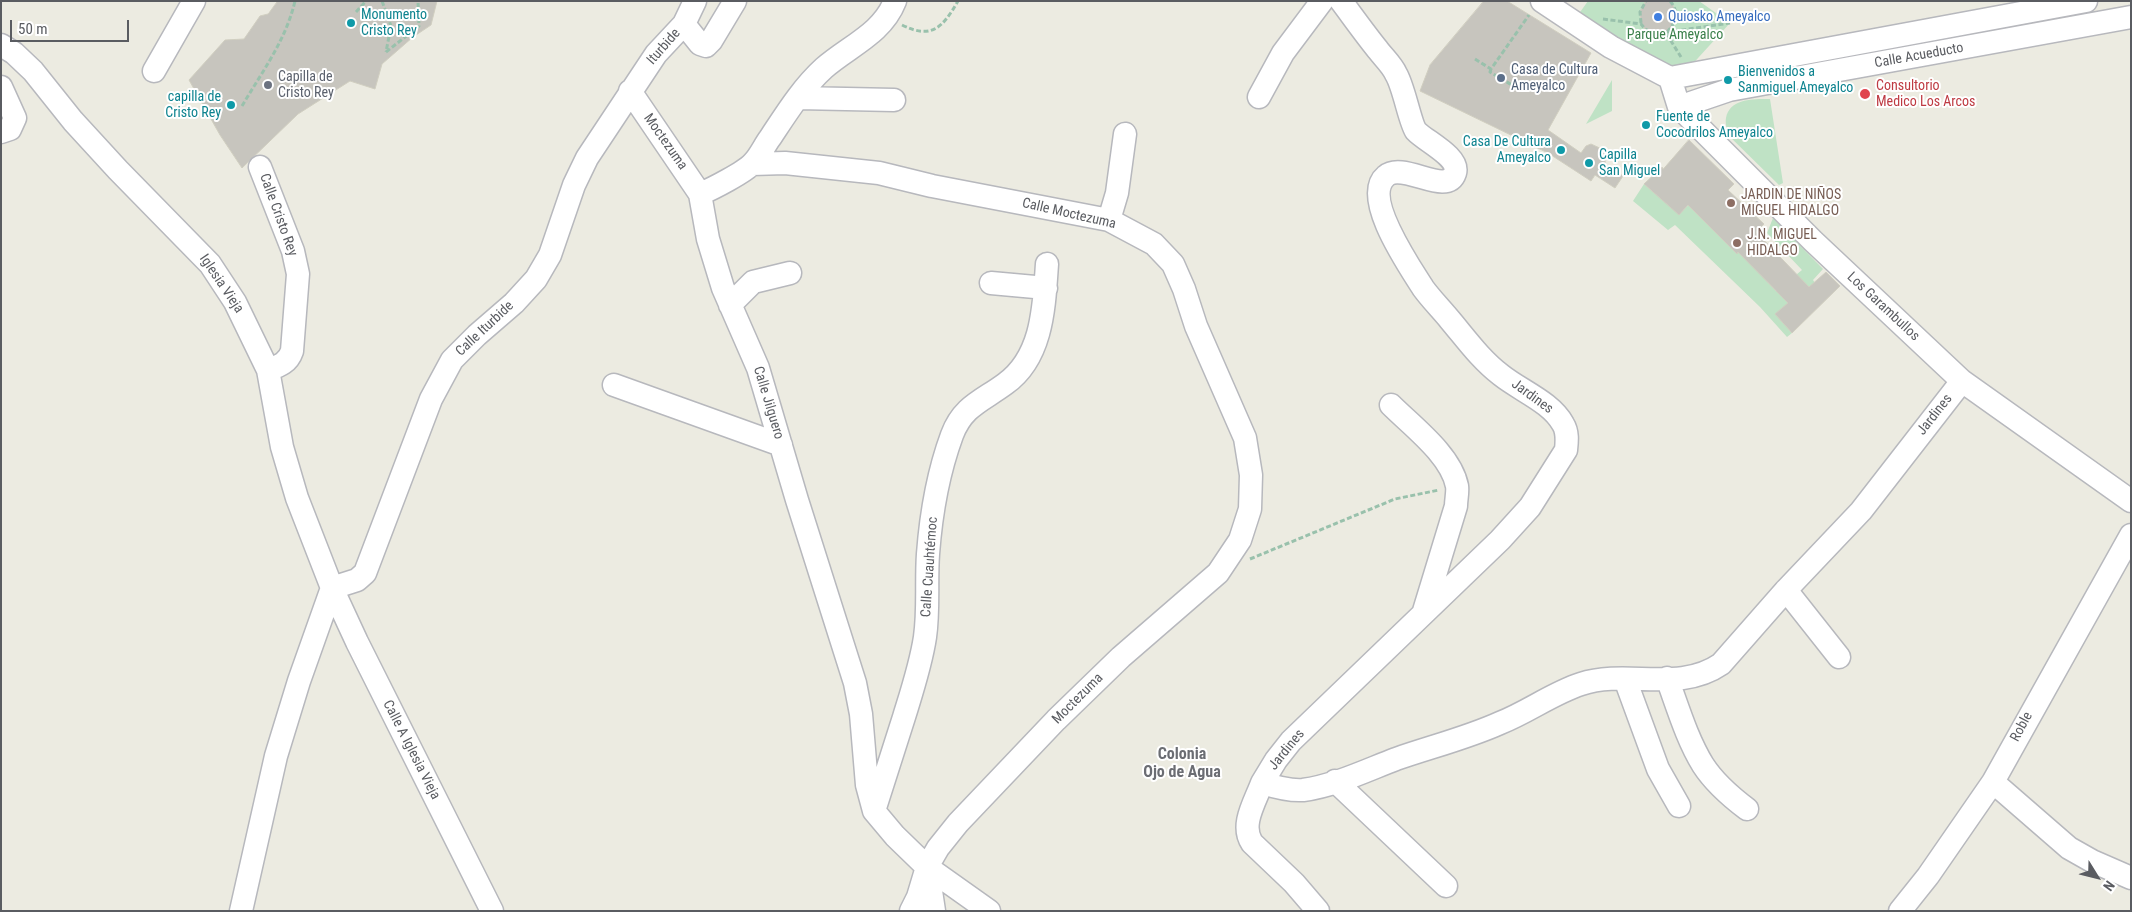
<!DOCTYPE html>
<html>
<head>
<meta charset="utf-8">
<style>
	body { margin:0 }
	#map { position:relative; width:2132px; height:912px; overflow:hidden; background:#ecebe1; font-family:"Roboto Condensed",sans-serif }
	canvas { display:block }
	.frame { position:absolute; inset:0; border:2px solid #5a5c61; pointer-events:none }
	.north { position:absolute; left:2072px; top:852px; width:50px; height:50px; -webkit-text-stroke:4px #fff; paint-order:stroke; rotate:126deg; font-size:14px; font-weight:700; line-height:20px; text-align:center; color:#5a5c61 }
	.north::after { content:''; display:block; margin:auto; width:18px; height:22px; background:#5a5c61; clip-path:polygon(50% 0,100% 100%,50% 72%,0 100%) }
	.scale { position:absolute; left:10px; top:20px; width:119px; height:22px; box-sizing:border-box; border:2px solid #5a5c61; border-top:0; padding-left:6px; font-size:15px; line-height:18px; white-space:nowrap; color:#5a5c61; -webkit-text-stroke:4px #fff; paint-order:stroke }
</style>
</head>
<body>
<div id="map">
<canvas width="2132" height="912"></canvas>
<div class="frame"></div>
<div class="north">N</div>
<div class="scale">50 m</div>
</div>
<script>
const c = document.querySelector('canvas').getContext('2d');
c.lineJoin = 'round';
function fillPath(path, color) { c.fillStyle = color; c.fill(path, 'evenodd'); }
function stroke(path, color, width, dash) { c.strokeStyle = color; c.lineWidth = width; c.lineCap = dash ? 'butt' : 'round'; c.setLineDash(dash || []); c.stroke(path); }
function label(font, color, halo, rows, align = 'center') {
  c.font = font + ' "Roboto Condensed",sans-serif'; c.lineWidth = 4; c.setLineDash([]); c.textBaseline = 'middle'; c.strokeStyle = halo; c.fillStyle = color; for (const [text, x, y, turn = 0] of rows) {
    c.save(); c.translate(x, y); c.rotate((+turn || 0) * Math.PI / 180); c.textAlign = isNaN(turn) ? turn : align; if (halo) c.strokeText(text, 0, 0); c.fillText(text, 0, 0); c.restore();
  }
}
fillPath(new Path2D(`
	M1588,1H1699L1730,23L1688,69L1676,74L1578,15Z
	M1612,80V111L1586,124Z
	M1770,99L1783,183L1779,185L1727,134C1727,129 1725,122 1726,118C1730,98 1754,99 1770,99Z
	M1644,184L1679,214L1695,199L1737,253L1739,251L1776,291L1802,270L1767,233L1773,218L1823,269L1813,280L1815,283L1776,314L1792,333L1787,337L1760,307L1675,225L1668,230L1633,201Z`), '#bfe2c5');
const building = new Path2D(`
	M278,1H437L431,25L413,37L382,64L375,89L350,81L298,114L242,168L220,135L189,80L225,40L244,39L260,16L268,14Z
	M1484,1H1507L1591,53L1548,130L1581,153L1586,146L1591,144L1604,150L1606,154L1605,164L1623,176L1615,188L1595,175L1591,181L1548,153L1420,91L1430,65Z
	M1646,1H1670L1673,5L1676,16L1672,28L1661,34H1655L1645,29L1641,24L1640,12Z
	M1689,140L1734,184L1728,190L1764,224L1756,232L1809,287L1826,272L1840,286L1792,333L1775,314L1788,303L1738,252L1737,254L1688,205L1679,215L1644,184L1662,167L1663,169Z`);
fillPath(building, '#c7c5be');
stroke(building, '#d0cec0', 1);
const minor = new Path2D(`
	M1341,1C1353,17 1365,34 1378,50C1384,58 1392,65 1396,74C1404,87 1410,123 1416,131C1425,141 1460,157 1455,173C1447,197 1403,161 1386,176C1361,197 1410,267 1423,288C1431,299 1441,309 1450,320C1466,339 1481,360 1501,375C1521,391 1551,402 1563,424C1568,432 1567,441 1566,450L1530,507L1500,540L1291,741L1276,760L1262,783C1275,787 1289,791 1303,790C1334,786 1367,770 1396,759C1430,747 1467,738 1500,723C1528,712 1553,693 1581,684C1627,669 1679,693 1721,664L1786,590L1861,511L1962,381
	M1542,1L1611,47L1670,78
	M684,24L700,44L706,46L711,41L735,1
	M1,45L14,53L33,71L73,121L118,170L210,264L235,302L268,370L282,447L297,498L332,588L357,642L492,911
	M154,71L194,1
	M1670,78L1679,107L1813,241L1962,381L2131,501
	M1670,78L2086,1
	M1,87L15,118L10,129L1,132
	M630,91L700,194L708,239L723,288L758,368L797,500L855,683L861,714L867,785L874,811L895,836L927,867L989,911
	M1259,97L1283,53L1322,1
	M798,98L894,100
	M1679,107L1729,90L2131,17
	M752,164L785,163L879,173L932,186L1109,220L1154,244L1173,264L1184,289L1196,326L1245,438L1251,475L1250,509L1240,540L1218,573L1121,657L1056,720L958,823L938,848L927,867L918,897L911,911
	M260,167L293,251L298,274L292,351C288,363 279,366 268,370
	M700,194C712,189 745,172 753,163C760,156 764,146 770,138C786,114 802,88 824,68C849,46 882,34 895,1
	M1109,220L1117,193L1125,134
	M991,283L1046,288
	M730,305L753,282L790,273
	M614,385L781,445
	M1391,405C1412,426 1451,455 1457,486C1458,492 1456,499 1456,506L1424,611
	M332,588L357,580L365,573L431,399L452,360L477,335L514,303L536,279L550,255L574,185L587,158L656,54L684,24L695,1
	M1786,590L1839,657
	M1667,678C1678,708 1687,739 1703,765C1714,782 1731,797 1747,809
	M1625,679L1658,769L1679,806
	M1335,781L1446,886
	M1993,782L2069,848L2092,861L2131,878
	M1262,783C1255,802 1240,825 1252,843L1294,883L1318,911
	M874,811C884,780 894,749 904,717C912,691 921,664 925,637C929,609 926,582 928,554C931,514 938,473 952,435C963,406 982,401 1005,384C1043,357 1044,306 1047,264
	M928,871L934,911
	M241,911L276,756L299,681L332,588
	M1900,911L1928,876L1993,782L2131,535`);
stroke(minor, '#b7b8bd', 25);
stroke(new Path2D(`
	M382,1L391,26L386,52
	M1670,1C1680,12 1676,23 1666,33L1681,57
	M356,12L366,1
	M1603,19L1641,24L1645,29L1655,34L1730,23
	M1641,23L1640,12L1646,1
	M902,25C932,40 943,27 958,1
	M386,52L419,26L418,1
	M1475,59L1491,69L1529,15
	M1491,69L1490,72L1512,85
	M242,106C262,72 286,40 295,1
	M1250,559L1395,499L1439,490`), '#99c1ac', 3, [5, 2.5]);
stroke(minor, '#fff', 22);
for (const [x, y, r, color] of [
	[1658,17,5,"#3f7fe0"],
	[351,23,5,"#0f9aa8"],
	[1501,78,5,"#5c6f8a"],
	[1728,80,5,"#0f9aa8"],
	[268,85,5,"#6b7280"],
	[1865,94,6,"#e0444e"],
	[231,105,5,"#0f9aa8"],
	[1646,125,5,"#0f9aa8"],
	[1561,150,5,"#0f9aa8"],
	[1589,163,5,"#0f9aa8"],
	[1731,203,5,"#8d6e63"],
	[1737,243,5,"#8d6e63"]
]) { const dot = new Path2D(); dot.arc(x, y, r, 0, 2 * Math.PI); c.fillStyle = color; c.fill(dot); stroke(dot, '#fff', 2); }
label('14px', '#0d838f', '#fff', [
	["Monumento",361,15],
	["Cristo Rey",361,31],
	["Bienvenidos a",1738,72],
	["Sanmiguel Ameyalco",1738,88],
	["capilla de",221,97,"right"],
	["Cristo Rey",221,113,"right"],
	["Fuente de",1656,117],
	["Cocodrilos Ameyalco",1656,133],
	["Casa De Cultura",1551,142,"right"],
	["Ameyalco",1551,158,"right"],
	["Capilla",1599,155],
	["San Miguel",1599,171]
], 'left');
label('14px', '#366cbe', '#fff', [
	["Quiosko Ameyalco",1668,17]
], 'left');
label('14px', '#3a7f4a', '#fff', [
	["Parque Ameyalco",1675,35]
]);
label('14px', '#5a5c61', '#fff', [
	["Iturbide",664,47,-49],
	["Calle Acueducto",1919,56,-10],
	["Moctezuma",665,142,55],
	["Calle Moctezuma",1069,214,13],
	["Calle Cristo Rey",278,215,70],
	["Iglesia Vieja",221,284,56],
	["Los Garambullos",1883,307,43],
	["Calle Iturbide",485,329,-43],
	["Jardines",1532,397,36],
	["Calle Jilguero",768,403,73],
	["Jardines",1935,415,-52],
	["Calle Cuauhtémoc",930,567,-86],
	["Moctezuma",1078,699,-45],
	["Roble",2022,727,-62],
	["Calle A Iglesia Vieja",411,750,63],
	["Jardines",1287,750,-51]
]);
label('14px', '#4e5e75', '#fff', [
	["Casa de Cultura",1511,70],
	["Ameyalco",1511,86]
], 'left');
label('14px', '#5b616d', '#fff', [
	["Capilla de",278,77],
	["Cristo Rey",278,93]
], 'left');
label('14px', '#be3a42', '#fff', [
	["Consultorio",1876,86],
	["Medico Los Arcos",1876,102]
], 'left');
label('14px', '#785e54', '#fff', [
	["JARDIN DE NIÑOS",1741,195],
	["MIGUEL HIDALGO",1741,211],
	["J.N. MIGUEL",1747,235],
	["HIDALGO",1747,251]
], 'left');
label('bold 16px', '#6b6d73', '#fff', [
	["Colonia",1182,755],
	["Ojo de Agua",1182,773]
]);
</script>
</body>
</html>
